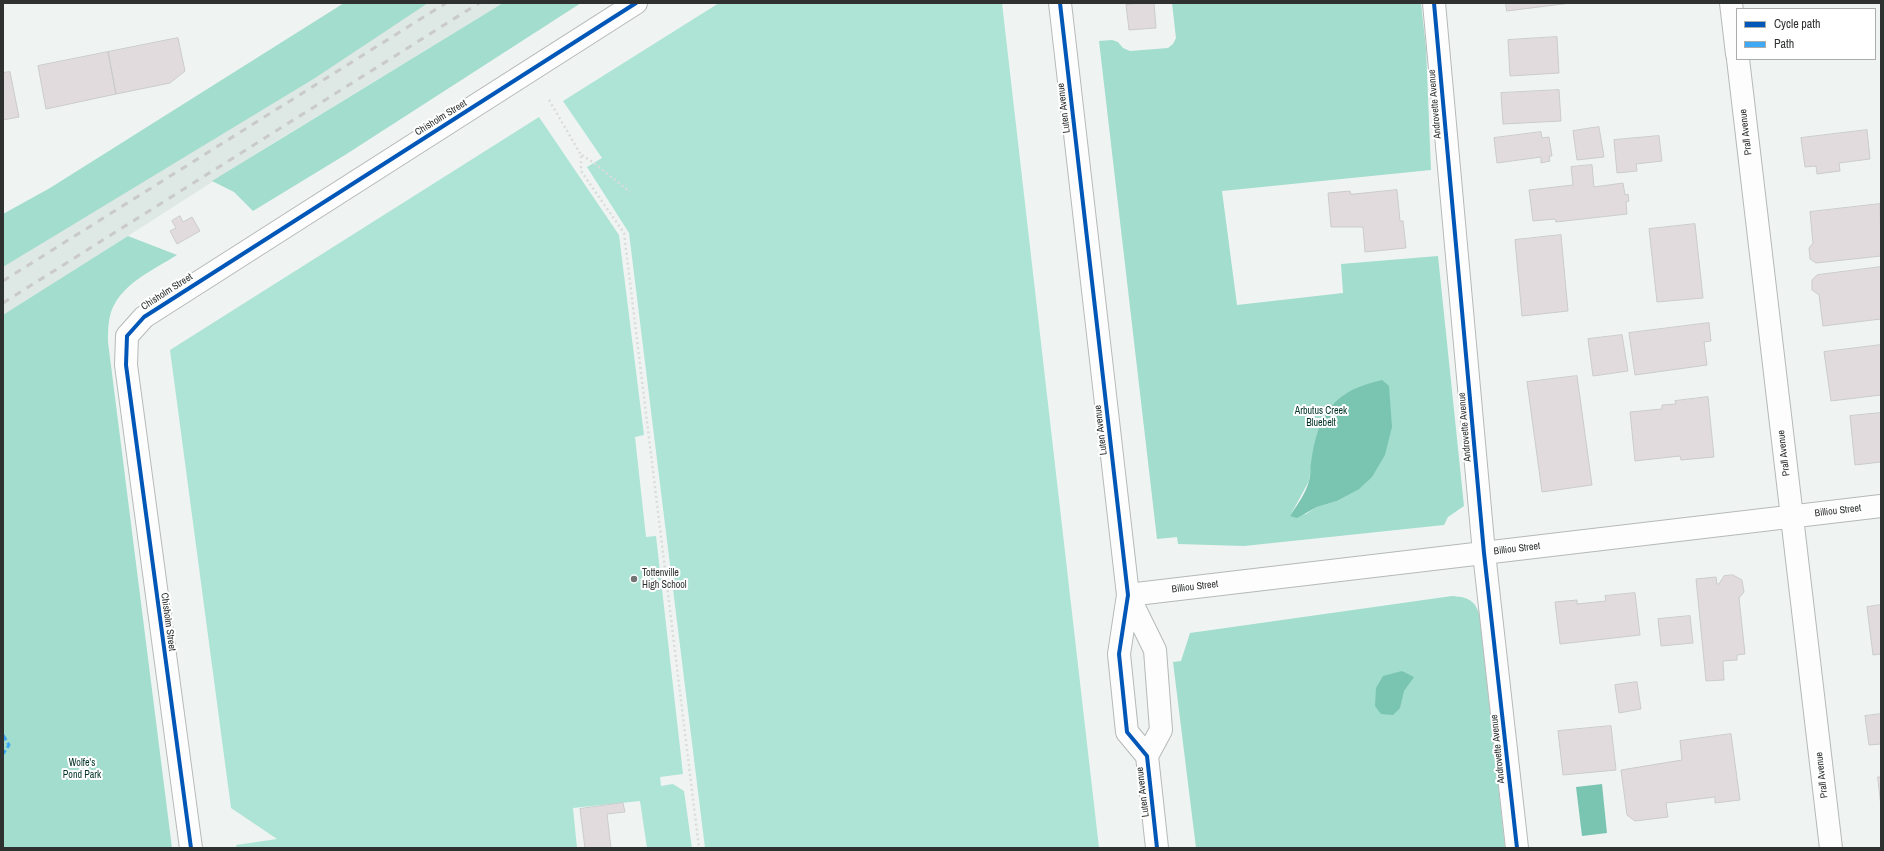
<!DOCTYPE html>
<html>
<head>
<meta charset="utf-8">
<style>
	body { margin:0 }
	#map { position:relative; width:1884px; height:851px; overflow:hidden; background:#eff4f2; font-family:"Archivo Narrow",sans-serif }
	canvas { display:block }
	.frame { position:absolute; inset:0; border:4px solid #2e3130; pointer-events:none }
	.legend { position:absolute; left:1736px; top:8px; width:140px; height:52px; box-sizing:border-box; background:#fff; border:1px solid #abadac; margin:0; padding:5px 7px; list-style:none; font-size:12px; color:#2e3130 }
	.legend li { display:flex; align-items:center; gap:8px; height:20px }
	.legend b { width:20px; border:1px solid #abadac }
</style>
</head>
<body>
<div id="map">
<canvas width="1884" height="851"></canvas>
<div class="frame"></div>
<ul class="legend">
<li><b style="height:5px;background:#0057b8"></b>Cycle path</li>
<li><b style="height:5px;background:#3fa9f5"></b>Path</li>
</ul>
</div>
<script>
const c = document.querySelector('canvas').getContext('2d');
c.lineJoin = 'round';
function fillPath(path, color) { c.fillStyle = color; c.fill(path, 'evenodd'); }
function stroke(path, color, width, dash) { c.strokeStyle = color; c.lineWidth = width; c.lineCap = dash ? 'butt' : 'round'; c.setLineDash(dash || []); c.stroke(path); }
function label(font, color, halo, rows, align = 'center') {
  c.font = font + ' "Archivo Narrow",sans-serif'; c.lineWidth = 4; c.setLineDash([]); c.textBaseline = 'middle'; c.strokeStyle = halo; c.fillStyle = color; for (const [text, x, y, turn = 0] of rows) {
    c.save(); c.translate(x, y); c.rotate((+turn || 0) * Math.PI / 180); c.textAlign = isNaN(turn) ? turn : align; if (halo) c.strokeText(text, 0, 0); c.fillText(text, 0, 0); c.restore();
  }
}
fillPath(new Path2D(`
	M428,3H503L270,145L3,316V267Z`), '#dee8e4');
fillPath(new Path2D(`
	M719,3H1002L1099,848H705L629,233L587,167L602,158L563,101Z
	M539,117L619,235L644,435L635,437L646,537L656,536L683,774L660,777L661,786L673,784L684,791L692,848H647L640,801L573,808L577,848H237L236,845L277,839L231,808L170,350Z`), '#ade4d5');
fillPath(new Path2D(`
	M344,3H428L315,78L3,267V214L50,188Z
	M503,3H581L345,155L253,211L234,192L212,181Z
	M1172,3H1421L1426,48L1431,170L1222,191L1237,305L1343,293L1341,264L1438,256L1464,506L1448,517L1444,525L1244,546L1178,544L1177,537L1157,539L1099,41L1112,40L1118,42L1123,48L1130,51L1168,48L1173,44L1176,38ZM1389,386V406L1358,490L1337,501L1317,507L1306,514L1290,516L1309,481L1316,438L1324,415L1345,394Z
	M128,236L177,255C155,269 127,281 114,305C108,316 108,330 108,342L172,848H3V315Z
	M1452,596C1466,597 1474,599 1479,613L1505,848H1196L1173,662L1181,661L1190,633Z`), '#a2ddcd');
fillPath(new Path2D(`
	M1382,380L1389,386L1392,427L1385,455L1372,477L1358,490L1337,501L1317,507L1297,518L1290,516C1297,505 1306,493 1309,481C1311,475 1310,468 1311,463C1318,413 1333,391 1382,380Z
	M1402,671L1414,677L1404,691L1400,708L1393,715L1381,714L1375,706L1376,688L1383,676Z
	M1602,784L1607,833L1582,836L1576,787Z`), '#7ac5b2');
const building = new Path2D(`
	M1154,3L1156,28L1129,30L1126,5Z
	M1506,3H1571L1507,11Z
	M1557,37L1559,73L1510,76L1508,40Z
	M178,38L185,71L170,83L116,94L108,52Z
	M108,52L116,94L46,109L38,66Z
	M10,72L19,117L3,120V73Z
	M1559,90L1561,121L1503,124L1501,93Z
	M1599,127L1604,157L1577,160L1573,131Z
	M1867,130L1870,159L1839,163L1840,171L1817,174L1816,166L1805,167L1801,138Z
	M1541,132L1542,138L1549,137L1552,156H1549L1550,161L1541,163V157L1497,163L1494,138Z
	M1659,136L1662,161L1636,164L1637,171L1617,173L1614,140Z
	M1592,165L1594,187L1623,183L1625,195L1628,194L1629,201L1626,202L1627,214L1556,222L1555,219L1533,221L1529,190L1573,185L1571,167Z
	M1397,190L1400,221H1403L1406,248L1365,252L1363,227H1331L1328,193L1350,191L1351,194Z
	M1880,204L1881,256L1816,263L1810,259L1809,248L1813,243L1810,212Z
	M180,216L183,222L192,217L200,231L177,244L170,231L176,228L172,221Z
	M1695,224L1703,298L1657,302L1649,229Z
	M1561,235L1568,311L1522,316L1515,240Z
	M1881,267V319L1823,326L1819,295L1812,290V280L1817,275Z
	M1709,323L1711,341L1704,342L1707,365L1635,375L1629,333Z
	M1622,335L1628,371L1593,376L1588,339Z
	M1881,345V395L1831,401L1824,352Z
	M1577,376L1592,485L1542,492L1527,382Z
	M1708,397L1714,457L1681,460L1680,456L1635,461L1630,412L1662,409V405L1676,404L1675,401Z
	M1881,413V462L1855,465L1850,416Z
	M1733,575L1742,580L1744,592L1739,598L1745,654L1737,655V660L1723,661L1724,680L1706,681L1696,579L1716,577L1717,584H1719L1724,576Z
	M1635,593L1640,635L1560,644L1555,602L1577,600V604L1606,601L1605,596Z
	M1881,605V654L1873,655L1867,607Z
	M1690,616L1693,643L1661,646L1658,619Z
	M1637,682L1641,709L1619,713L1615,685Z
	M1881,714V744L1869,745L1865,716Z
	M1611,726L1616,770L1563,775L1558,731Z
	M1731,734L1740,800L1715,803V797L1666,803L1668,817L1635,821L1627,815L1621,770L1682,760L1680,741Z
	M1878,777H1881V806Z
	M623,803L625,812L607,814L611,848H585L580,809Z`);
fillPath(building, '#e2dbde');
stroke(building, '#cacbca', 1);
const minor = new Path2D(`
	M1060,3L1128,595L1119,654L1127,732L1147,756L1157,848
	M1434,3L1484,553L1517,848
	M1731,3L1737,54
	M1738,59L1831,848
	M1128,595L1881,506
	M1128,595L1155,650L1161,730L1147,756
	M191,848L126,365L127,336L144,317L636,3`);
stroke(minor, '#b5b9b8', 24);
stroke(new Path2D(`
	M549,100L581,155V171L624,233L699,848
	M582,155L594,163L630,192`), '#dbdbdb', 2.5, [2, 3]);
stroke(minor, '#fdfdfd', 22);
stroke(new Path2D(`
	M3,281L446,3
	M3,303L479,3`), '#c9cac9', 3, [7, 7]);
stroke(new Path2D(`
	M3,735L9,745L3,754`), '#3fa9f5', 3, [6, 3]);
stroke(new Path2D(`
	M1060,3L1128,595L1119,654L1127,732L1147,756L1157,848
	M1434,3L1484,553L1517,848
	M191,848L126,365L127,336L144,317L636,3`), '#0057b8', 4);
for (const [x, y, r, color] of [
	[634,579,4,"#727574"]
]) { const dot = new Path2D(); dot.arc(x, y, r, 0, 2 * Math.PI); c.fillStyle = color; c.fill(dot); stroke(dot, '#fff', 1.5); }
label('10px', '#2e3130', '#fff', [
	["Androvette Avenue",1435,104,-95],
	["Luten Avenue",1064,108,-97],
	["Chisholm Street",441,118,-32],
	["Prall Avenue",1746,132,-97],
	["Chisholm Street",167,292,-33],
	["Androvette Avenue",1465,427,-95],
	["Luten Avenue",1101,430,-97],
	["Prall Avenue",1784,453,-97],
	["Billiou Street",1838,511,-7],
	["Billiou Street",1517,549,-7],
	["Billiou Street",1195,587,-7],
	["Chisholm Street",168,622,82],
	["Androvette Avenue",1498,749,-96],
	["Prall Avenue",1822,775,-97],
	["Luten Avenue",1143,792,-97]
]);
label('10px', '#003328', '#fff', [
	["Arbutus Creek",1321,411],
	["Bluebelt",1321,423],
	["Wolfe's",82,763],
	["Pond Park",82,775]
]);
label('10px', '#2e3130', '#fff', [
	["Tottenville",642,573],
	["High School",642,585]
], 'left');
</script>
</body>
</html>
